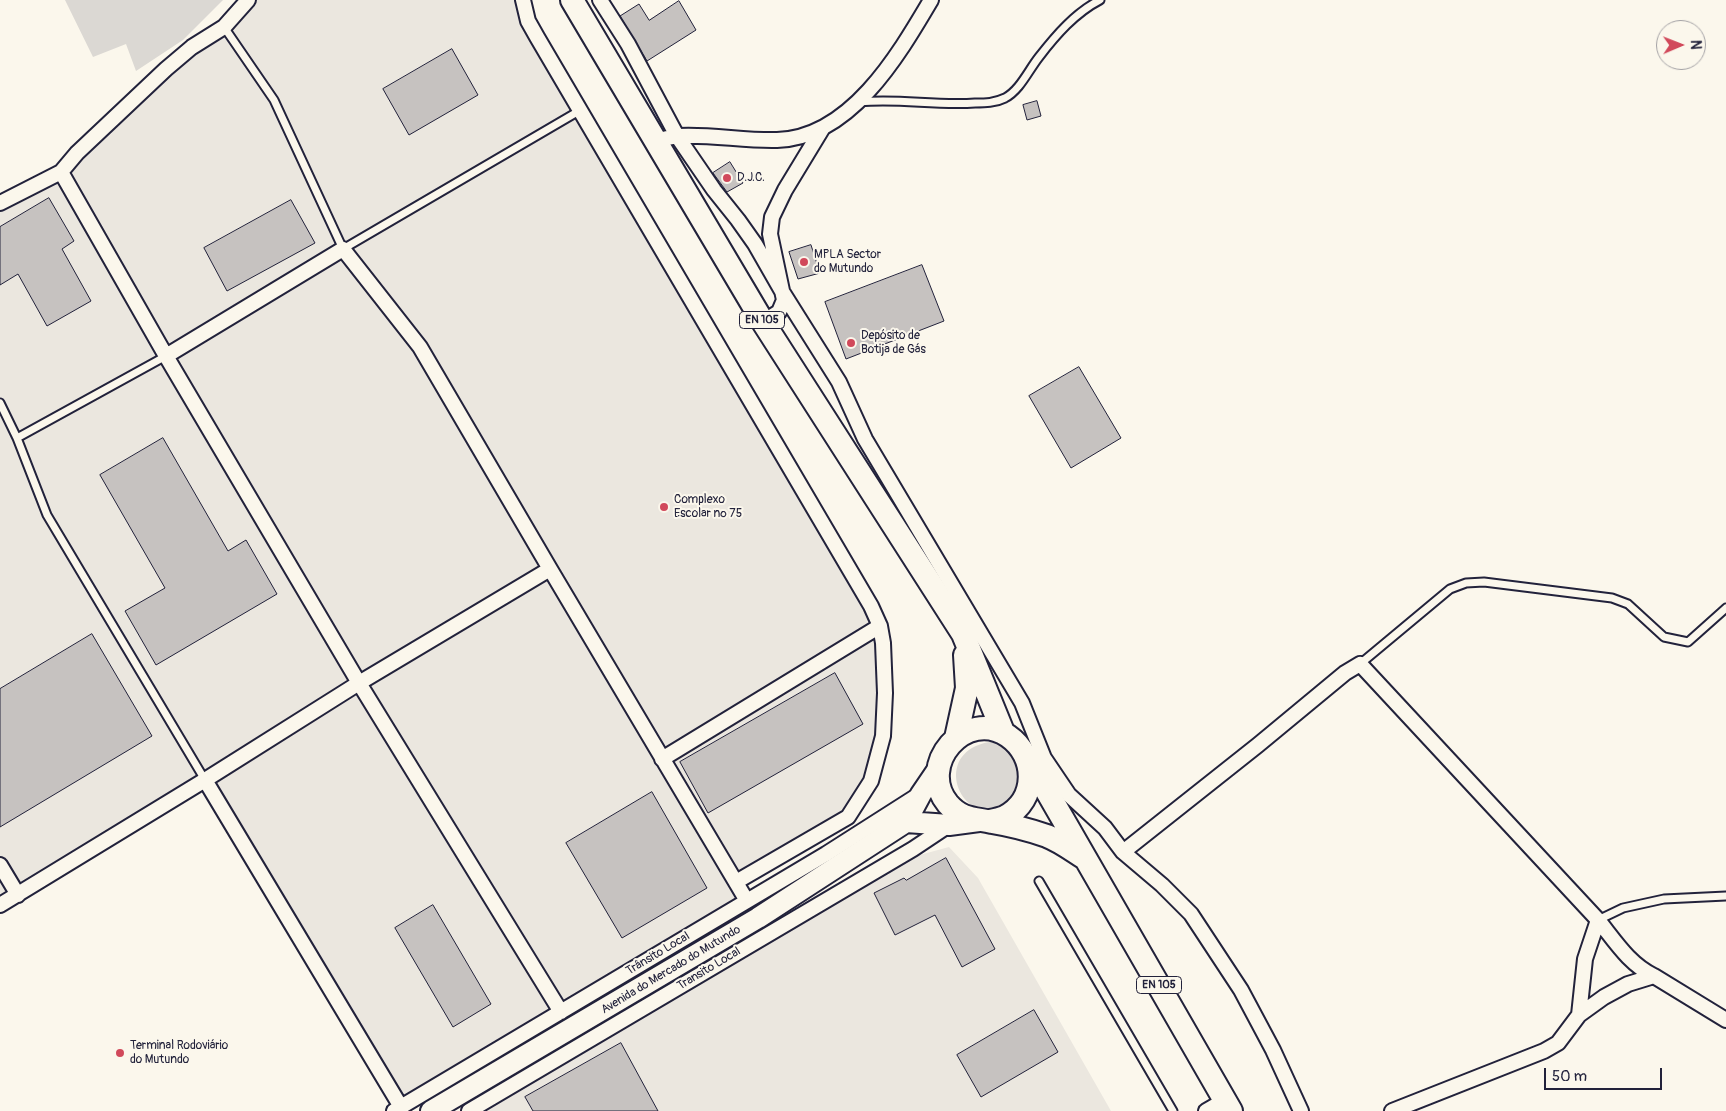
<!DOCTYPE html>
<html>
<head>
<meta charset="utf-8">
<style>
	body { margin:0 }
	#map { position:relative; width:1726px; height:1111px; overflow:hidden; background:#fbf7ec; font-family:Pangolin,sans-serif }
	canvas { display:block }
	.north { position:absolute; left:1656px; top:20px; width:50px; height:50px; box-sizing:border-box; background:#fbf7ec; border:1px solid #a4a2a5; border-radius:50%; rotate:89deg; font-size:14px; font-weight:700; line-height:20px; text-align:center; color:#22223b }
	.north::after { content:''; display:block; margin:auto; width:18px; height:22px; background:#d1495b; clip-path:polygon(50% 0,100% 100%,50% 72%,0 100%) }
	.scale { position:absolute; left:1544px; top:1068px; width:118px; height:22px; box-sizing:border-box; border:2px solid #22223b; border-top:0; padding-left:6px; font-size:15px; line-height:18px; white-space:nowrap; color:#22223b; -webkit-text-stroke:4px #fbf7ec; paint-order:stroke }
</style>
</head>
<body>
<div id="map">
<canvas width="1726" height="1111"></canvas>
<div class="north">N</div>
<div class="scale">50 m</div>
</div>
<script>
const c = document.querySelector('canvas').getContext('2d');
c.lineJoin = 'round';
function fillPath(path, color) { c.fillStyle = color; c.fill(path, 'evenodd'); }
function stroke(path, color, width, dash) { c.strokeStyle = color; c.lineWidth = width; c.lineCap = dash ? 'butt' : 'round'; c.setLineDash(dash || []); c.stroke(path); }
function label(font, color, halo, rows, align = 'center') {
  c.font = font + ' Pangolin,sans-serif'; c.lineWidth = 4; c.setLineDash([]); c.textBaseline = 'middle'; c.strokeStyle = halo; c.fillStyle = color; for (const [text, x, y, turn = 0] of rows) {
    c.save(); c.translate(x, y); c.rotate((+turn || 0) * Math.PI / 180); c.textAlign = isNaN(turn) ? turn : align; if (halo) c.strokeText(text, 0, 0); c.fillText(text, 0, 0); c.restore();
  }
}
fillPath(new Path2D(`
	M248,0H523L879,626L883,736L848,817L736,882L747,901L401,1107L205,781L0,905V203L61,172Z
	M949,847L978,878L1111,1111H470L916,856Z`), '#ebe7df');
fillPath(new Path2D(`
	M65,0H223L183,40L136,71L126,44L93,57Z
	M989,742C1010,745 1012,752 1023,769L1014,799C1009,802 1003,806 997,809C960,822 931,753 989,742Z`), '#dbd8d3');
const building = new Path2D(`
	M679,1L696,30L647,61L620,16L639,4L649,20Z
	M452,49L478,95L409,135L383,89Z
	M1037,101L1041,116L1027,120L1023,105Z
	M730,162L743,183L727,192L713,173Z
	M49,198L74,241L62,249L91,301L47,326L18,274L0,285V227Z
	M291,200L315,243L227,291L204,248Z
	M811,245L820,273L798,279L789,252Z
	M922,265L944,321L846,359L825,302Z
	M1079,367L1121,438L1071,468L1029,396Z
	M163,438L228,551L246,540L277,594L156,665L125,611L165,588L100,475Z
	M92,634L152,736L0,827V689Z
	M835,673L863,724L708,813L680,762Z
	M652,792L707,888L622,938L566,843Z
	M946,858L995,949L962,967L935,915L895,935L874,893L904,878L906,880Z
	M433,905L491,1004L453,1027L395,928Z
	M1034,1010L1058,1052L981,1097L957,1055Z
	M621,1043L658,1111H533L525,1097Z`);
fillPath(building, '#c6c2c0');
stroke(building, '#22223b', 1);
const service = new Path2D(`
	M224,27L274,100L343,249L579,111
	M860,102C898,98 936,106 975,103C985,103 995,103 1005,98C1020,90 1028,71 1039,57C1056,35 1075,13 1100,0
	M0,403L17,438L47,515L205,780
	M17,438L166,356
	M1360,664L1450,589L1466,583L1484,582L1612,598L1628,604L1664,637L1688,642L1726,608
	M1039,881L1173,1111
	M1598,920L1623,908L1664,899L1726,896`);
const minor = new Path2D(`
	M523,0L528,21L537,37L871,606L880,626L883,643L885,693L883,736L871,781L848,817L736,882
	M600,0L628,44L677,136L714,190L738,220L755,244L783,293L839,382L865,439L1022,703L1044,758L1069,795L1105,828L1123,852L1162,885L1191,914L1241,990L1273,1050L1301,1111
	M656,141C663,139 671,137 678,136C711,134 744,141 777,140C850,138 898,56 931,0
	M61,172L166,356L359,683L561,1012
	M0,203L61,172L77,153L166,69L192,47L224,27L248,0
	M763,322L779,312L784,300L770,234L772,217L785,190L822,129
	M166,356L343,249L420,347L550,569L747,901
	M662,759L880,626
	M205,780L401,1107
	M1123,852L1258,745L1345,673L1360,664L1598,920C1615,941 1629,964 1654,976L1726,1020
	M0,865L18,895
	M0,905L205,780L359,683L550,569
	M1579,1015L1585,959L1598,920
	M394,1111L826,854L920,794
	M469,1111L913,849L949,825
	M1206,1111L1225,1100
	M1392,1111L1544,1051L1558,1043L1579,1015L1604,997L1628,984L1654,976`);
const secondary = new Path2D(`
	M906,822L949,825L979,821
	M431,1111L758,918L906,822L921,794L938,769`);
const primary = new Path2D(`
	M572,0L763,322L963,634L1003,732
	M956,738L967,688L965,655
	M1026,755L1231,1111
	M990,821C995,820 1000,819 1005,817C1038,799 1037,756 1008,736C966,707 916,765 948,804C962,820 974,818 992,822C1010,825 1030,830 1047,836C1060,841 1072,850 1083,857`);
stroke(service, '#22223b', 11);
stroke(minor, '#22223b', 18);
stroke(secondary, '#22223b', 24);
stroke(primary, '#22223b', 26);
stroke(service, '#fbf7ec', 7);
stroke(minor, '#fbf7ec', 14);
stroke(secondary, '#fbf7ec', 20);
stroke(primary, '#fbf7ec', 22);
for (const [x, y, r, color] of [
	[727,178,5,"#d1495b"],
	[804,262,5,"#d1495b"],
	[851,343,5,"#d1495b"],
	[664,507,5,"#d1495b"],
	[120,1053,5,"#d1495b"]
]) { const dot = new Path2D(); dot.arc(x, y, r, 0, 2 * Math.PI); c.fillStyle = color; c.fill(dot); stroke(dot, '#fbf7ec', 2); }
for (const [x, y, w] of [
	[762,320,45],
	[1159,985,45]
]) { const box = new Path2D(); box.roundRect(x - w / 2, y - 8.5, w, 17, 4); c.fillStyle = '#fbf7ec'; c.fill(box); stroke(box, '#22223b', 1); }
label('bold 11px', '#22223b', null, [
	["EN 105",762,320],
	["EN 105",1159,985]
]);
label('12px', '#22223b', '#fbf7ec', [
	["D.J.C.",737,178],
	["MPLA Sector",814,255],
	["do Mutundo",814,269],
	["Depósito de",861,336],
	["Botija de Gás",861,350],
	["Complexo",674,500],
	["Escolar nº 75",674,514],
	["Terminal Rodoviário",130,1046],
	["do Mutundo",130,1060]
], 'left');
label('12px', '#22223b', '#fbf7ec', [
	["Trânsito Local",658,954,-31],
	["Transito Local",709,969,-31],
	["Avenida do Mercado do Mutundo",671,970,-31]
]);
</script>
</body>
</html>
